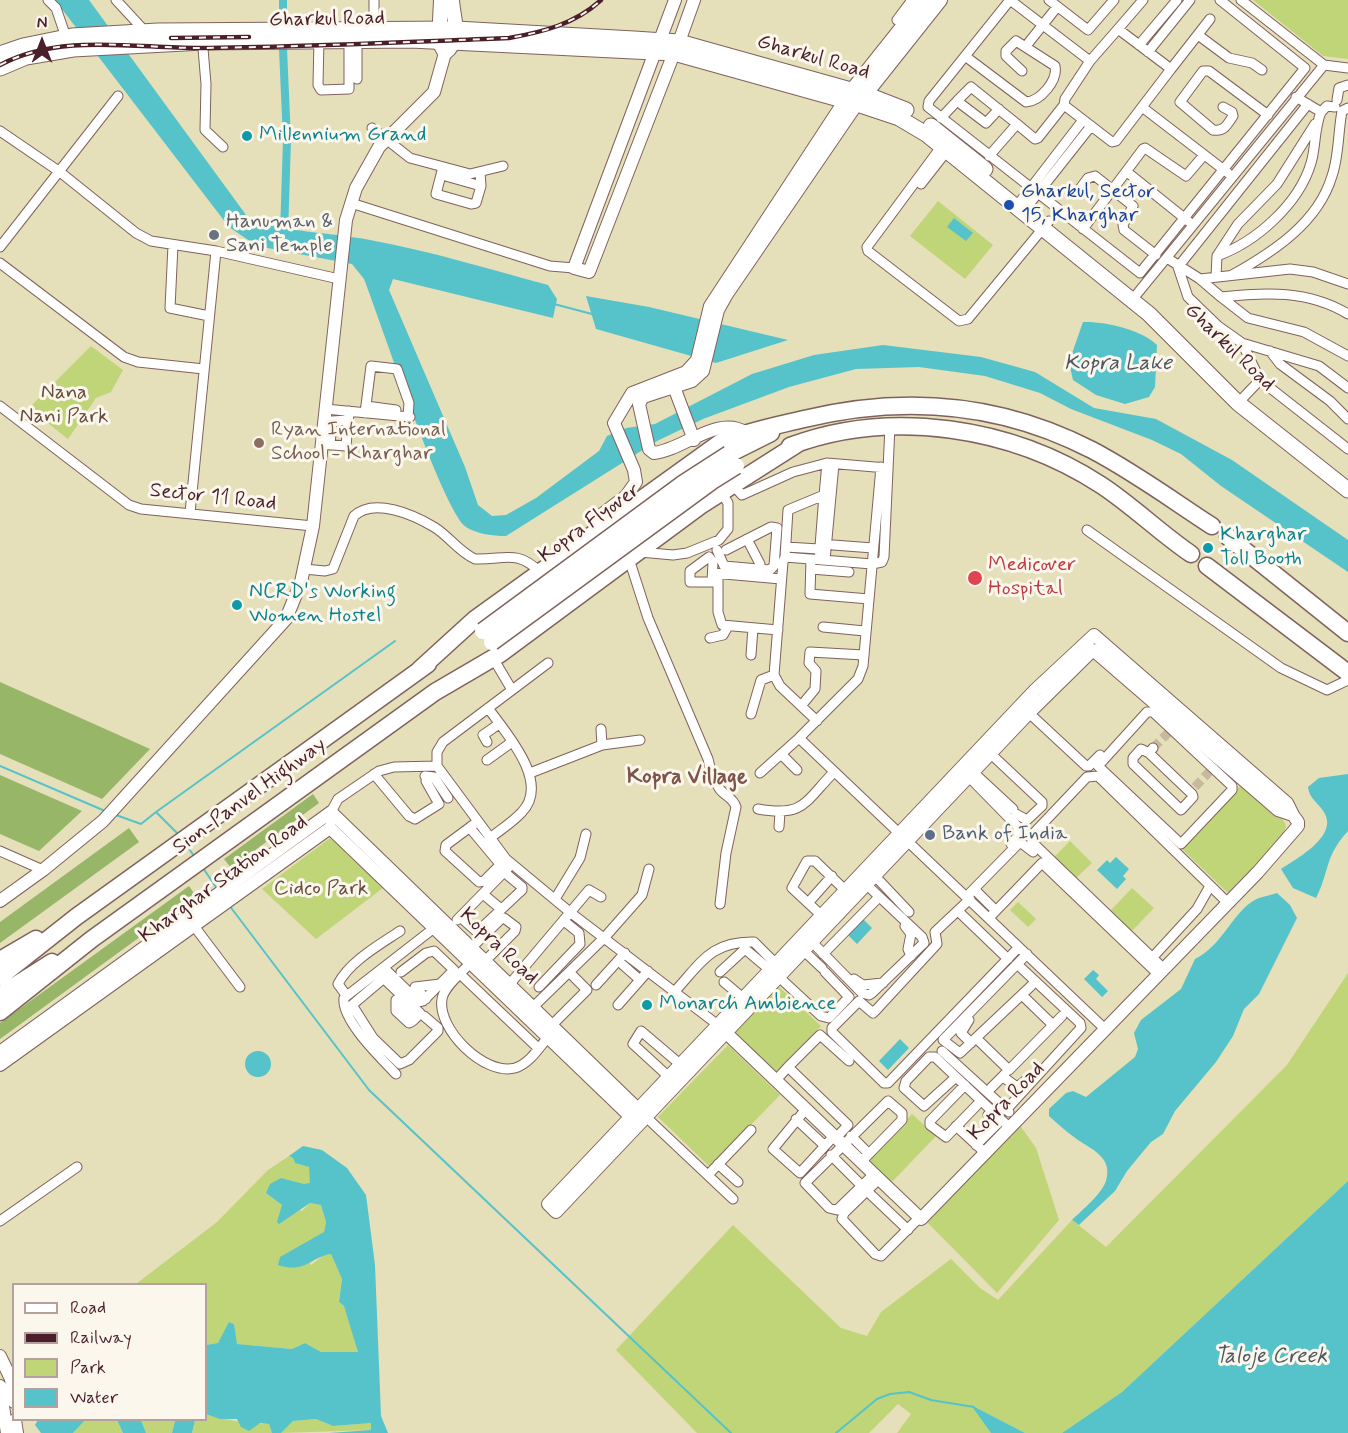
<!DOCTYPE html>
<html>
<head>
<meta charset="utf-8">
<style>
	body { margin:0 }
	#map { position:relative; width:1348px; height:1433px; overflow:hidden; background:#e5dfba; font-family:Mynerve,sans-serif }
	canvas { display:block }
	.legend { position:absolute; left:12px; top:1283px; width:195px; height:138px; box-sizing:border-box; background:#fbf7ec; border:2px solid #b4a19f; margin:0; padding:8px 10px; list-style:none; font-size:18px; color:#4a1f2b }
	.legend li { display:flex; align-items:center; gap:12px; height:30px }
	.legend b { width:30px; border:2px solid #b4a19f }
	.north { position:absolute; left:12px; top:12px; width:60px; height:60px; -webkit-text-stroke:4px #fbf7ec; paint-order:stroke; rotate:0deg; font-size:16px; font-weight:700; line-height:24px; text-align:center; color:#4a1f2b }
	.north::after { content:''; display:block; margin:auto; width:21px; height:27px; background:#4a1f2b; clip-path:polygon(50% 0,100% 100%,50% 72%,0 100%) }
</style>
</head>
<body>
<div id="map">
<canvas width="1348" height="1433"></canvas>
<ul class="legend">
<li><b style="height:8px;background:#fff"></b>Road</li>
<li><b style="height:8px;background:#4a1f2b"></b>Railway</li>
<li><b style="height:16px;background:#c0d578"></b>Park</li>
<li><b style="height:16px;background:#55c3c9"></b>Water</li>
</ul>
<div class="north">N</div>
</div>
<script>
const c = document.querySelector('canvas').getContext('2d');
c.lineJoin = 'round';
function fillPath(path, color) { c.fillStyle = color; c.fill(path, 'evenodd'); }
function stroke(path, color, width, dash) { c.strokeStyle = color; c.lineWidth = width; c.lineCap = dash ? 'butt' : 'round'; c.setLineDash(dash || []); c.stroke(path); }
function label(font, color, halo, rows, align = 'center') {
  c.font = font + ' Mynerve,sans-serif'; c.lineWidth = 6; c.setLineDash([]); c.textBaseline = 'middle'; c.strokeStyle = halo; c.fillStyle = color; for (const [text, x, y, turn = 0] of rows) {
    c.save(); c.translate(x, y); c.rotate((+turn || 0) * Math.PI / 180); c.textAlign = isNaN(turn) ? turn : align; if (halo) c.strokeText(text, 0, 0); c.fillText(text, 0, 0); c.restore();
  }
}
fillPath(new Path2D(`
	M1253,0H1348V59L1323,56Z
	M938,201L993,245L965,279L910,236Z
	M91,346L123,370L111,392L96,398L68,439L29,408Z
	M1242,784L1284,821L1286,826L1283,837L1228,893L1181,848Z
	M330,838L383,888L316,939L262,889Z
	M1070,841L1092,863L1076,878L1054,857Z
	M1132,888L1154,908L1132,931L1110,911Z
	M1018,902L1036,919L1028,927L1010,910Z
	M1348,973V1181L1122,1392L1062,1433H1025L973,1406L991,1433H897L911,1414L898,1404L869,1433H697L616,1350L733,1225L841,1328L867,1336L881,1312L951,1259L980,1288L998,1300L1072,1220L1106,1247L1287,1065Z
	M777,985L821,1026L776,1072L733,1031Z
	M728,1045L780,1095L710,1167L658,1117Z
	M912,1114L936,1136L892,1182L868,1160Z
	M1019,1124L1036,1148L1059,1220L997,1293L927,1222Z
	M289,1156L293,1158L295,1163L309,1167L311,1183L305,1185L281,1178L266,1193L282,1205L302,1211L310,1203L321,1205L326,1222L324,1232L304,1245L311,1265L324,1255L331,1254L342,1279L339,1302L344,1306L359,1348L358,1352H321L305,1343L292,1349L236,1344L234,1324L230,1322L218,1343L206,1345V1284H136L217,1222L268,1170Z
	M207,1413C223,1421 250,1423 269,1424L272,1433H192L195,1420H206Z
	M316,1419L333,1426L371,1423L372,1430L281,1433L293,1421Z
	M85,1420H117L123,1433H73Z
	M141,1420H172L175,1421L172,1433H146Z`), '#c0d578');
fillPath(new Path2D(`
	M0,682L150,749L102,799L0,754Z
	M0,775L82,811L39,851L0,834Z
	M313,794L319,803L231,868L224,859Z
	M129,828L139,842L0,943V922Z
	M189,886L196,896L0,1039V1023Z`), '#98b668');
fillPath(new Path2D(`
	M55,0H89L249,219C289,233 329,232 370,240C430,251 489,269 548,285L557,299L553,318L393,279L389,290L465,467L478,505L492,516L506,515L536,498L599,451L607,436L626,428L655,424L752,374L814,355L883,345L981,357L1035,372L1094,408L1156,419L1232,460L1348,540V572L1221,486L1181,454L1152,440L1071,409L1040,393L985,376L919,367L856,369L789,387L703,419L657,441L506,536C493,536 477,534 466,527C443,512 379,317 364,279L352,264L257,246L229,227Z
	M954,218L973,233L966,241L947,227Z
	M586,296L649,307L788,340L716,363L596,329Z
	M1083,322C1104,321 1143,330 1157,345L1155,387L1149,397L1125,404L1096,395L1073,380L1069,362Z
	M1348,774V831C1324,857 1330,871 1316,898L1293,888L1281,869C1296,859 1337,837 1325,814C1320,804 1309,799 1308,787L1319,778Z
	M1116,857L1129,869L1123,876L1126,879L1117,889L1097,870L1107,860L1110,863Z
	M1277,893L1290,905L1297,918L1259,994L1244,1009L1233,1036L1216,1062L1175,1111L1163,1134L1151,1142L1127,1171L1115,1191L1079,1225L1072,1220C1082,1210 1101,1195 1106,1181C1113,1158 1093,1150 1078,1140C1068,1133 1058,1124 1049,1116V1109L1066,1093L1073,1091L1086,1097L1135,1057L1138,1049L1134,1033L1141,1020L1181,989L1195,959C1223,946 1235,907 1259,898C1265,896 1272,895 1277,893Z
	M863,919L872,928L857,944L848,935Z
	M1093,970L1099,975L1096,979L1108,991L1102,997L1084,979Z
	M900,1039L909,1048L888,1070L879,1061Z
	M245 1064a13 13 0 1 1 26 0a13 13 0 1 1-26 0Z
	M303,1146L322,1150L347,1168L366,1195L375,1265L381,1416L388,1433H329L371,1430V1423L333,1426L316,1419L293,1421L281,1433H272L269,1424L260,1423L249,1431L241,1427L237,1419H220L206,1414V1345L218,1343L229,1322L234,1324L237,1344L292,1349L305,1343L321,1352H358L344,1306L339,1302L342,1279L331,1254C310,1257 306,1274 278,1265L280,1257L324,1232L326,1222L321,1205L310,1203L279,1224L277,1222L282,1205L266,1193L270,1184L281,1178L304,1184L310,1183L309,1167L295,1163L293,1158L289,1156Z
	M1348,1181V1433H1062L1122,1392Z
	M971,1405L1025,1433H991Z
	M38,1420H85L73,1433H41L35,1425Z
	M117,1420H141L146,1433H123Z
	M172,1420H195L192,1433H172L175,1421Z`), '#55c3c9');
stroke(new Path2D(`
	M554,304L592,314
	M0,766L105,811
	M156,812L395,641
	M116,815L141,824L156,812L178,834
	M187,846L194,856
	M203,868L218,890
	M229,905L369,1090L731,1433
	M836,1433L877,1399L890,1394L909,1392L931,1400L974,1407`), '#55c3c9', 2);
stroke(new Path2D(`
	M283,0V26
	M283,49L287,140L284,234`), '#55c3c9', 8);
stroke(new Path2D(`
	M1153,748L1170,731
	M1195,787L1210,771`), '#c6b99d', 9, [9, 4.5]);
const minor = new Path2D(`
	M48,0L56,8L67,40
	M116,0L141,27
	M1010,0L929,101L928,107L1140,273L1305,68L1220,0
	M1010,0L1090,61
	M1049,0L1088,30L1114,0
	M1241,0L1324,65L1348,68
	M897,20L912,0
	M374,29V0
	M1118,29L1171,69L1116,141L1112,142L1064,105L1065,99L1090,61Z
	M1118,29L1143,0
	M1198,35L1229,58L1252,63L1262,70
	M202,37L206,84L205,130L223,147
	M319,39L318,85L321,90L349,89V41
	M357,41V79
	M1139,45L1177,0
	M1026,46L1057,7
	M1148,52L1190,0
	M965,56L1026,102C1041,101 1058,80 1055,66L1016,41L1006,51V56L1022,71
	M1171,69L1210,19
	M1337,100L1339,88L1348,85
	M1142,107L1228,173
	M1223,107L1232,112L1233,116C1227,125 1224,132 1213,130L1180,102L1203,71H1209L1268,115
	M1321,112L1327,106L1335,107
	M941,118L957,101
	M1017,124L1035,139L1038,138L1064,105
	M372,128L410,158L470,174L503,166
	M0,131L60,172L136,233L151,241L216,251L339,279
	M941,147L867,247L868,251L959,321L968,319L1049,221
	M989,156L1017,124L971,87L957,101L986,123L999,109
	M443,167L436,194L471,204L476,203L481,186L480,172
	M1127,172L1188,221
	M442,175L481,186
	M921,184L946,152
	M1079,190L1088,178L1095,176L1133,206L1123,225L1124,230L1156,255
	M351,203L550,266L574,268
	M1016,207L1083,120
	M1023,212L1091,126
	M1083,229L1143,149L1145,148L1186,176L1204,155
	M173,245L170,308L209,316
	M0,247L118,96
	M1217,256L1238,224L1277,184L1315,124
	M1167,258L1200,279L1290,269L1313,272L1348,284
	M0,263L124,357L138,362L204,369
	M1178,267L1188,297L1218,326L1242,343L1319,366L1348,388
	M1178,267L1308,104
	M1232,275C1273,252 1318,223 1332,176C1339,156 1338,132 1342,111L1348,108
	M1216,276L1217,256C1256,242 1299,204 1311,163C1316,147 1314,129 1321,112L1296,97
	M1200,279L1221,297C1266,292 1308,290 1348,314
	M1221,297L1248,318L1304,332L1348,356
	M1132,300L1324,65
	M1242,343L1260,380L1348,449
	M1270,351L1280,364L1330,401L1348,419
	M1238,403L1260,380
	M0,406L129,505L141,509L313,526
	M366,406L396,410
	M325,409L410,417
	M365,413L371,366L397,369L409,403L408,417
	M321,444L346,446L349,411
	M330,445L332,421L348,420
	M881,467L863,666L858,679L799,738L1105,1029
	M733,485L742,495L793,472L827,463L887,468
	M824,495L827,463
	M190,513L216,251
	M1087,530L1281,668L1327,690L1348,680
	M747,539L760,564
	M833,545L873,548
	M786,547L819,549
	M717,550L724,566L770,570L774,566L777,528L771,527L726,550
	M640,552L673,555L687,553L719,540L728,529V503L721,492
	M709,557L713,562L712,582H690V571Z
	M785,557L788,510L824,495L819,559
	M629,559L648,618L708,759C710,769 713,779 719,788C724,796 733,797 736,807L726,853L720,904
	M811,559L810,594L869,599
	M825,560L834,464
	M304,569L325,571L333,569L354,516C374,497 414,515 434,527C449,536 459,552 475,559C505,560 516,549 540,572
	M811,569L849,572
	M713,573L781,579
	M718,574V612L722,625L778,630
	M823,627L865,631
	M710,638L723,635L728,626
	M751,655L753,628
	M493,658L512,690
	M548,663L443,742L437,752V766L506,859L571,913L718,1025
	M801,706L815,689L816,671L809,663L810,652L864,655
	M488,708C505,732 551,782 522,812C513,822 500,830 489,839
	M1147,712H1153L1232,786V790L1181,844L1098,766Z
	M1029,713L1086,766H1089L1100,755
	M751,714L761,680L774,675
	M817,721L780,686L774,675L783,562L785,557L872,564L882,562L884,557L890,426
	M601,729L602,745
	M487,742L483,735L499,724
	M1149,753L1141,749L1133,758V764L1181,810L1193,797L1192,794L1149,753L1153,748
	M781,754L797,770
	M991,754L1042,802V806L1027,820L1016,814
	M487,760L512,742
	M973,772L1013,809
	M530,773L602,745L640,740
	M760,773L799,738
	M374,774L409,816L415,819L439,804L426,781
	M425,776L434,777L448,798
	M969,777L1018,827V836L1011,844
	M758,809C804,817 804,803 834,772
	M477,822L446,845L445,851L479,882L484,881L506,859
	M779,827L780,812
	M330,828L331,812L338,799L379,771L394,767L437,766
	M470,828L501,865
	M0,851L43,870
	M875,876L909,912
	M974,889L992,907
	M483,894L501,909
	M967,896L1020,842L1033,852
	M555,899L580,858L586,834
	M970,899L935,932L937,944L877,1009L873,1013L859,1001L832,1028V1032L884,1083H888L1019,947
	M808,903L832,876
	M958,911L1008,959
	M821,915L792,888L807,861H815L845,890
	M460,917L477,932L522,890V887L504,872
	M989,918L1042,863L1159,975
	M457,920L508,868
	M194,926L240,987
	M905,926L911,934L908,949L911,956
	M808,938L862,993L869,995L872,993L924,943L922,937L867,885
	M471,948L501,919L504,918L516,927L515,931L485,961
	M804,951L822,968
	M823,954L879,897
	M1027,954L943,1040L960,1053L1031,986
	M1152,958L1197,909L1210,886
	M471,962C463,972 444,986 442,999C437,1029 484,1076 515,1068C529,1064 539,1048 548,1037
	M623,965L640,980
	M385,969L419,1002L423,1001L454,970L434,951L426,953L401,972
	M1164,969L1032,842L1031,836L1087,777L1098,776L1227,902
	M720,972L745,949L770,970
	M460,974L538,1048
	M380,975L420,1013C417,1017 413,1022 409,1023L396,1011V1000L416,1018
	M779,977L821,1016L829,1018L849,997L825,972
	M384,978L352,1005L373,1038L400,1064L409,1060L438,1031V1028L424,1016
	M854,979L863,985L883,983
	M724,982L743,998
	M509,985L589,890L601,897
	M596,985L625,953
	M539,987L580,944L579,933L564,921
	M675,991C701,963 711,941 754,942L780,968
	M346,995L338,984C349,962 379,945 400,931
	M1022,995L1053,1025
	M426,999L415,987L440,984
	M618,1005L648,971
	M529,1011L605,937L642,895L649,869
	M969,1020L961,1033L971,1043
	M551,1026L587,990L569,972
	M976,1038L1009,1070L1062,1016
	M942,1051L1009,1112
	M788,1067L820,1035L849,1061
	M396,1074C381,1058 341,1020 344,998L438,925
	M669,1077L633,1044L641,1031L681,1065
	M956,1077L924,1106L904,1088L906,1081L929,1057H935L1010,1128
	M1003,1077L1017,1087L1029,1078
	M776,1080L788,1067L848,1125L836,1138
	M965,1085L930,1121V1125L946,1137L977,1105
	M991,1088L1005,1074
	M806,1109L773,1149L800,1173L834,1136
	M1006,1110L1081,1028L1080,1023L1017,964
	M646,1117L733,1199
	M796,1119L825,1146
	M956,1126L981,1149
	M851,1136L869,1154
	M976,1145L995,1126V1122L988,1115
	M831,1155L862,1186
	M861,1162L902,1120V1113L888,1101L805,1183L829,1208L837,1210L874,1174
	M718,1164L738,1182
	M708,1175L751,1130
	M879,1179L844,1213L842,1219L875,1254L881,1256L919,1218
	M867,1191L908,1230
	M0,1221L77,1167`);
const tertiary = new Path2D(`
	M660,40L675,0
	M679,42L694,0
	M655,52L574,268L589,272L674,53
	M674,387L694,440
	M745,432C717,415 683,450 654,453L649,449L639,404L643,397L692,381L703,371L718,310L727,294L857,104
	M605,528L600,522L601,515L626,496L636,482L634,470L614,423L632,393L686,372L697,360L710,306L845,100
	M1094,635L1287,803L1293,815L1278,810L1093,650L1029,713L556,1212L548,1204L1035,690Z
	M0,901L43,870L103,821L286,619L301,582L313,526L346,220L356,188L379,147L434,92L445,53
	M721,1028L921,1219L1258,872L1298,826V822L1293,815
	M0,1052L331,812L642,1113
	M0,1065L330,828L636,1122
	M0,1356L11,1379L14,1402
	M0,1386L7,1433
	M15,1420L17,1433`);
const secondary = new Path2D(`
	M441,0L439,42L445,53C463,39 453,19 452,0
	M846,98L924,0
	M859,102L940,0`);
const primary = new Path2D(`
	M0,54L23,46L72,36L158,31L456,29L634,39L679,42L865,94L906,110
	M0,68L26,57L73,49L203,42L411,40L674,53L857,104L899,118L926,134L1149,314L1238,403L1348,490
	M931,126L985,169`);
const motorway = new Path2D(`
	M790,446C891,408 1012,427 1101,485C1133,506 1160,533 1191,554
	M729,454L771,433
	M1228,537L1348,633
	M1207,566L1348,673
	M419,670L475,619L721,442C748,431 775,426 804,419C903,395 1001,403 1092,450C1134,472 1172,500 1212,526
	M0,960L36,939
	M0,977L76,917L428,664
	M0,995L52,962
	M0,1012L92,939L435,692L500,654L700,506L799,443`);
stroke(minor, '#80625d', 11);
stroke(tertiary, '#80625d', 14);
stroke(secondary, '#80625d', 16);
stroke(primary, '#80625d', 17);
stroke(motorway, '#80625d', 19);
stroke(minor, '#fff', 9);
stroke(tertiary, '#fff', 12);
stroke(secondary, '#fff', 14);
stroke(primary, '#fff', 15);
stroke(motorway, '#fff', 16);
const rail = new Path2D(`
	M171,38L249,37
	M0,65C60,33 133,48 198,48C302,47 406,42 509,38C543,32 575,24 601,0`);
stroke(rail, '#4a1f2b', 4.5);
stroke(rail, '#fbf7ec', 2, [7]);
const motorwayBridge = new Path2D(`
	M483,631L684,483L729,454
	M492,642L712,481L736,466`);
stroke(motorwayBridge, '#80625d', 19, []);
stroke(motorwayBridge, '#fff', 16);
for (const [x, y, r, color] of [
	[247,136,6,"#0f9aa8"],
	[1009,205,6,"#1a4fb4"],
	[214,235,6,"#6b7280"],
	[259,443,6,"#8d6e63"],
	[1208,548,6,"#0f9aa8"],
	[975,578,8,"#e0444e"],
	[237,605,6,"#0f9aa8"],
	[930,835,6,"#5c6f8a"],
	[647,1005,6,"#0f9aa8"]
]) { const dot = new Path2D(); dot.arc(x, y, r, 0, 2 * Math.PI); c.fillStyle = color; c.fill(dot); stroke(dot, '#fbf7ec', 2); }
label('21px', '#4a1f2b', '#fbf7ec', [
	["Gharkul Road",327,20,-1],
	["Gharkul Road",813,58,16],
	["Gharkul Road",1229,348,44],
	["Sector 11 Road",213,498,6],
	["Kopra Flyover",590,524,-36],
	["Sion-Panvel Highway",250,797,-36],
	["Kharghar Station Road",224,880,-36],
	["Kopra Road",498,947,44],
	["Kopra Road",1007,1102,-46]
]);
label('21px', '#0d838f', '#fbf7ec', [
	["Millennium Grand",259,136],
	["Kharghar",1220,536],
	["Toll Booth",1220,560],
	["NCRD's Working",249,593],
	["Women Hostel",249,617],
	["Monarch Ambience",659,1005]
], 'left');
label('21px', '#164399', '#fbf7ec', [
	["Gharkul, Sector",1021,193],
	["15, Kharghar",1021,217]
], 'left');
label('21px', '#5b616d', '#fbf7ec', [
	["Hanuman &",226,223],
	["Sani Temple",226,247]
], 'left');
label('21px', '#684c3e', '#fbf7ec', [
	["Nana",64,394],
	["Nani Park",64,418],
	["Cidco Park",321,890]
]);
label('21px', '#785e54', '#fbf7ec', [
	["Ryan International",271,431],
	["School - Kharghar",271,455]
], 'left');
label('21px', '#be3a42', '#fbf7ec', [
	["Medicover",988,566],
	["Hospital",988,590]
], 'left');
label('21px', '#4e5e75', '#fbf7ec', [
	["Bank of India",942,835]
], 'left');
label('italic 22px', '#4e5862', '#fbf7ec', [
	["Kopra Lake",1118,364],
	["Taloje Creek",1271,1357]
]);
label('bold 22px', '#7e554c', '#fbf7ec', [
	["Kopra Village",687,778]
]);
</script>
</body>
</html>
